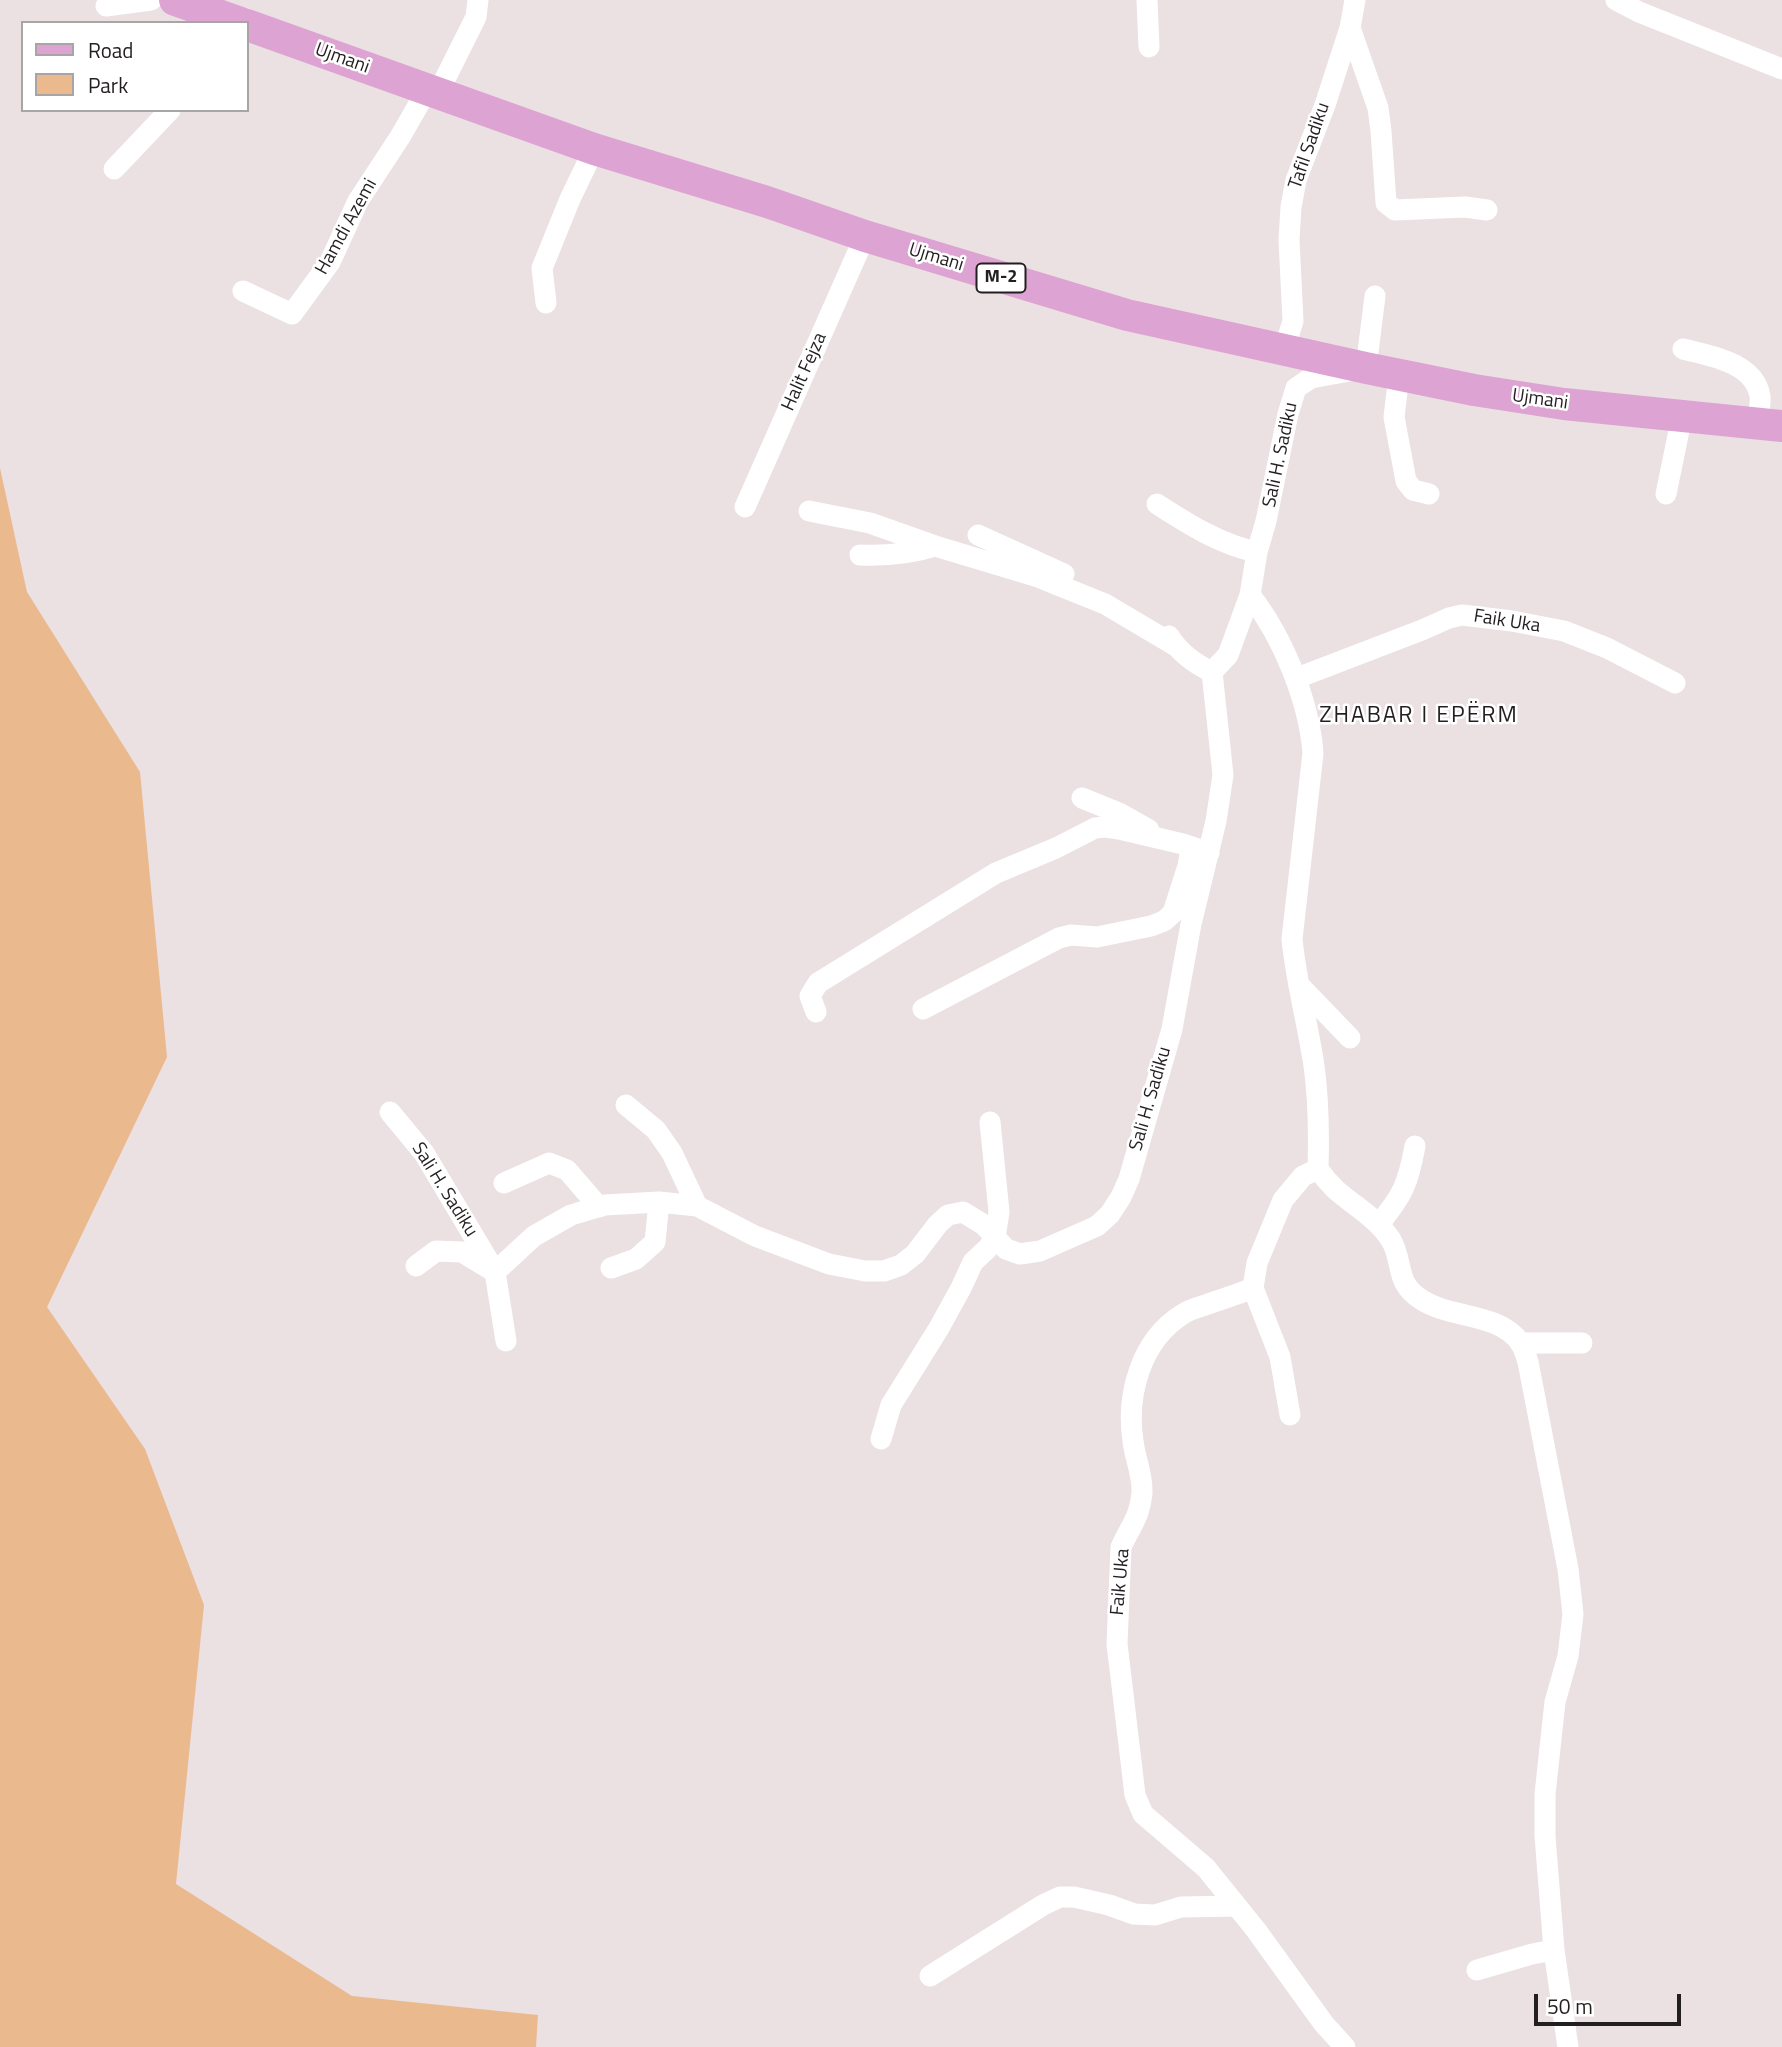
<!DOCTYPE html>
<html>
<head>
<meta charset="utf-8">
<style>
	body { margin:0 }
	#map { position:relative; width:1782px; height:2047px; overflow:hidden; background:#ebe0e2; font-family:"Titillium Web",sans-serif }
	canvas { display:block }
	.legend { position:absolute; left:21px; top:21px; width:228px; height:91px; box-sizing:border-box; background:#fff; border:2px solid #a7a5a6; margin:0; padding:9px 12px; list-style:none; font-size:21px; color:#231f20 }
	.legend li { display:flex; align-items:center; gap:14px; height:35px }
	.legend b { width:35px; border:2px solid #a7a5a6 }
	.scale { position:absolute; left:1534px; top:1994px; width:147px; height:32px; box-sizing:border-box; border:4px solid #231f20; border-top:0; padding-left:9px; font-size:21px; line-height:24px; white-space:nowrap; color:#231f20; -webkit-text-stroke:5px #fff; paint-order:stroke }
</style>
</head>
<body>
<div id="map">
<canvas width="1782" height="2047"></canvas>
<ul class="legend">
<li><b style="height:9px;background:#dda3d3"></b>Road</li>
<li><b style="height:19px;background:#ebb98e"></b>Park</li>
</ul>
<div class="scale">50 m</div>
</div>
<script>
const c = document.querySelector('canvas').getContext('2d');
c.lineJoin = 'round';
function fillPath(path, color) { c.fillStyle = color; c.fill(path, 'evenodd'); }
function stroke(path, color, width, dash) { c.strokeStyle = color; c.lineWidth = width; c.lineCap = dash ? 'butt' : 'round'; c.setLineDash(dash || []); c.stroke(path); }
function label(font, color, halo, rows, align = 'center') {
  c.font = font + ' "Titillium Web",sans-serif'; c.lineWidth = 5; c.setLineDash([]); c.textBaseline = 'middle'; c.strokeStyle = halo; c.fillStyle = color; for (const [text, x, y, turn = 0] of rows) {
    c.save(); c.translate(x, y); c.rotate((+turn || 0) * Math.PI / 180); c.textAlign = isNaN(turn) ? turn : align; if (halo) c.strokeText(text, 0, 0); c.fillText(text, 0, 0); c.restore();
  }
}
fillPath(new Path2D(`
	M0,468L27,592L140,772L167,1057L47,1307L145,1449L204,1605L176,1884L352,1996L538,2015L536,2047H0Z`), '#ebb98e');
stroke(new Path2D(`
	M1147,0L1149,47
	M1616,0L1639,12L1782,69
	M106,6L151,0
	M1350,28L1378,108L1381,131L1386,203L1395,210L1465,207L1487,210
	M437,95L476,17L478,0
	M114,169L170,110
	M243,291L292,314L330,262L358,201L400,137L427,90
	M546,303L542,268L570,199L594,149
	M1683,349C1710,356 1754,362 1760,396C1761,404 1758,415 1757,424
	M1284,350L1293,321L1289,240L1291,207L1296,180L1325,105L1350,28L1355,0
	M1399,375L1394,417L1406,481L1413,490L1429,494
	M1666,494L1682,416
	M1157,504C1188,524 1221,545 1257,552
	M745,507L865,236
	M809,511L870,523L935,546L1038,577L1105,604L1176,646
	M978,535L1064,574
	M860,555C887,556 910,554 935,546
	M1250,595C1283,637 1309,701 1313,753L1292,939C1296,982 1308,1024 1314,1066C1319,1101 1319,1134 1318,1169C1323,1176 1329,1183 1335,1189C1354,1206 1377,1218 1391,1240C1404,1262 1394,1283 1422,1300C1452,1319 1497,1312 1520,1342C1524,1348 1526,1356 1528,1362L1568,1569L1573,1614L1568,1656L1555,1702L1545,1794V1836L1554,1950L1568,2047
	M1169,636C1179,652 1195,664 1212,672
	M1212,672L1228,655L1250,595L1257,552L1266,521L1288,414L1296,388L1311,378L1366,368L1375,296
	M1297,678L1422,630L1449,618L1462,615L1512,621L1564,631L1607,648L1675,683
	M1082,798L1119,813L1149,830
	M1300,986L1350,1038
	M923,1009L1059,938L1071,935L1097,937L1151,926L1164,921L1173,913L1188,866L1191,848
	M816,1012L810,996L818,983L996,873L1056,848L1095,828L1106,827L1119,829L1183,844L1209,853
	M626,1105L656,1130L672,1153L697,1206
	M390,1112L424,1153L495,1272L506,1341
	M504,1183L549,1163L567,1170L599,1207
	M1379,1224C1403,1195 1408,1184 1415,1146
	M416,1266L436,1251L462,1252L495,1272L534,1236L571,1215L605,1205L659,1202L697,1206L755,1236L829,1264L865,1271H884L901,1265L915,1254L938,1224L948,1215L963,1212L984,1225L1006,1249L1020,1254L1040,1251L1097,1226L1110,1214L1121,1197L1129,1179L1172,1029L1191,924L1216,821L1223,775L1212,672
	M611,1268L636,1259L655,1242L659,1202
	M1253,1288C1238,1294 1223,1299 1208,1304C1200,1307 1190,1309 1183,1314C1141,1340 1126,1394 1133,1441C1135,1459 1143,1475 1142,1493C1139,1519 1131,1525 1121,1547L1117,1644L1135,1795L1143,1814L1206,1868L1256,1930L1324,2024L1345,2047
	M1520,1343H1582
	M1290,1415L1280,1357L1253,1288L1257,1263L1283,1200L1303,1176L1318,1169
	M881,1439L891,1405L939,1328L961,1288L973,1262L988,1248L995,1238L999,1212L990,1122
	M1477,1970L1532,1954L1554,1950
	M930,1976L1043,1905L1060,1897H1074L1109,1905L1134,1914L1155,1915L1181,1907L1236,1906`), '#fff', 21);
stroke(new Path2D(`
	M175,0L241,23
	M247,25L594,149L767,202L865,236L1127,315L1366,368L1474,390L1564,404L1782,426`), '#dda3d3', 32);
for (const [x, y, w] of [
	[1001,278,49]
]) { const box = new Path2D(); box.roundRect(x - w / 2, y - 14.5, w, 29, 5); c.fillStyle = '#fff'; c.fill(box); stroke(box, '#231f20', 2); }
label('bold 18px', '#231f20', null, [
	["M-2",1001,278]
]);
label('19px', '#231f20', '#fff', [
	["Ujmani",342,59,20],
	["Tafil Sadiku",1310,146,-71],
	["Hamdi Azemi",347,227,-61],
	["Ujmani",936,258,17],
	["Halit Fejza",805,372,-66],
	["Ujmani",1540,400,8],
	["Sali H. Sadiku",1281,455,-78],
	["Faik Uka",1507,622,9],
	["Sali H. Sadiku",1151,1099,-74],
	["Sali H. Sadiku",444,1190,58],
	["Faik Uka",1121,1582,-85]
]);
c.letterSpacing = '2px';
label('23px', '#231f20', '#fff', [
	["ZHABAR I EPËRM",1419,716]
]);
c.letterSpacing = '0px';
</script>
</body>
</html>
